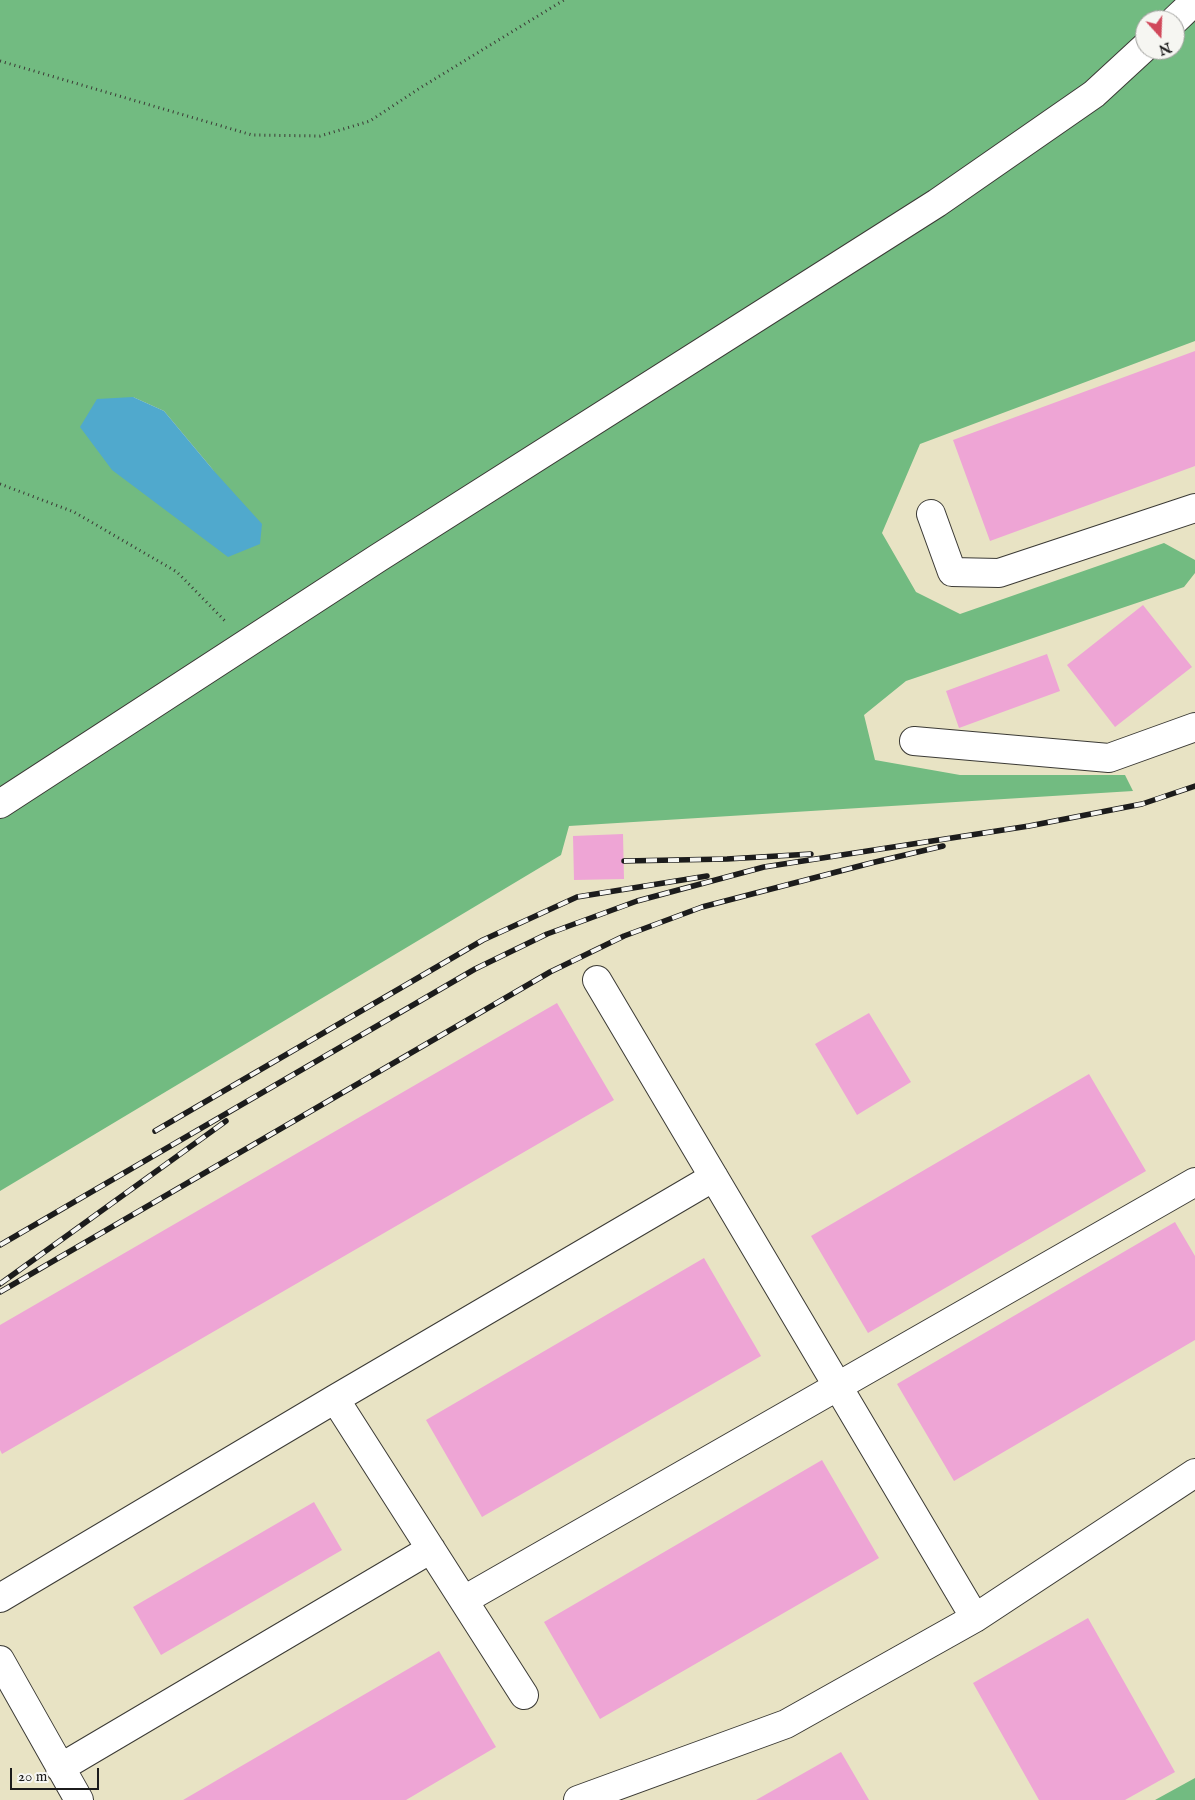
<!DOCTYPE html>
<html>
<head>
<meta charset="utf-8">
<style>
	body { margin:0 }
	#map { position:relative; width:1195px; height:1800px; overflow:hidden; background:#e8e3c4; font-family:"IM FELL English",serif }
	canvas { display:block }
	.north { position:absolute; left:1135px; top:10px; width:50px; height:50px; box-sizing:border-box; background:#f6f6f2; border:1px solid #9f9f9c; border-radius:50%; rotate:160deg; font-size:14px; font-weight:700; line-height:20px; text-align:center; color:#1c1c1c }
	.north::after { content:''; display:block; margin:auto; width:18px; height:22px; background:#d1495b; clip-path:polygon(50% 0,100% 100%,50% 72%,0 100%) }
	.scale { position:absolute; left:10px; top:1768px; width:89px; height:22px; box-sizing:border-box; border:2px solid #1c1c1c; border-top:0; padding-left:6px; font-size:15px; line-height:18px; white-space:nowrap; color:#1c1c1c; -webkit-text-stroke:4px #f6f6f2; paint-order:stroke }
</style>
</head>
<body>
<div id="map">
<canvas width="1195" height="1800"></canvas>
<div class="north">N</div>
<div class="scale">20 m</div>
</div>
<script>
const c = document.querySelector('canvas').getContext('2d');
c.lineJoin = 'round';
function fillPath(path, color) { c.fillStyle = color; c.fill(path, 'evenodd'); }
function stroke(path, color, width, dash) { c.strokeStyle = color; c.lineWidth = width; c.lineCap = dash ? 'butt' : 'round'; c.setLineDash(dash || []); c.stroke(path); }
fillPath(new Path2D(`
	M0,0H1195V341L920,444L882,533L916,592L960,614L1164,543L1195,560V573L1184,587L906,681L864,715L875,760L960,775H1125L1133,791L569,826L561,855L0,1191ZM1145,20H1175V50H1145ZM133,397L164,411L214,471Z
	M1195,1778V1800H1155Z`), '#72bb81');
fillPath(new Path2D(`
	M133,397L164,411L214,471L262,524L260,544L228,557L112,470L80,427L97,399Z`), '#50a9cd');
fillPath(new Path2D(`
	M1195,351V466L990,541L953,440Z
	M1143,605L1192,667L1115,727L1067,665Z
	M1047,654L1060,691L959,728L946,691Z
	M623,834L624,879L574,880L573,836Z
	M557,1003L614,1100L2,1454L0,1450V1325Z
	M869,1013L911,1082L857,1115L815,1044Z
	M1089,1074L1146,1171L868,1333L811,1236Z
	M1175,1222L1195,1256V1340L954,1481L897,1384Z
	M704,1258L761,1356L482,1517L426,1420Z
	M822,1460L879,1558L600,1719L544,1622Z
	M314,1502L342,1550L161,1655L133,1607Z
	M1088,1618L1175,1772L1125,1800H1039L973,1683Z
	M439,1651L496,1747L406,1800H183Z
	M841,1752L869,1800H756Z`), '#eea5d5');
const minor = new Path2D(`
	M1175,20L1195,1
	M931,514L952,572L999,573L1195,508
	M914,741L1109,758L1195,727
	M0,804L378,558L937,203L1094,94L1145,47
	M597,980L975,1618
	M335,1399L524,1695
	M0,1598L335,1399L714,1177
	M464,1600L1195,1182
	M0,1660L79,1800
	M60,1768L431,1549
	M578,1800L786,1724L975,1618L1195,1473`);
stroke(minor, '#3b3a35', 30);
stroke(new Path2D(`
	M0,61L252,135L320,136L370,121L420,88L564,0
	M0,484L74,512L177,572L226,622`), '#3b3a35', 3, [1, 4]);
stroke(minor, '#fff', 28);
const rail = new Path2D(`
	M624,861L727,859L811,854
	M155,1131L483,940L577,897L707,876
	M0,1245L475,969L547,934L637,901L764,867L1029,826L1142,804L1195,786
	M0,1284L226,1121
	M0,1292L550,972L624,936L702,907L871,863L943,846`);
stroke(rail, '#1c1c1c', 5.5);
stroke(rail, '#f6f6f2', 4, [11]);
</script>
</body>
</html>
